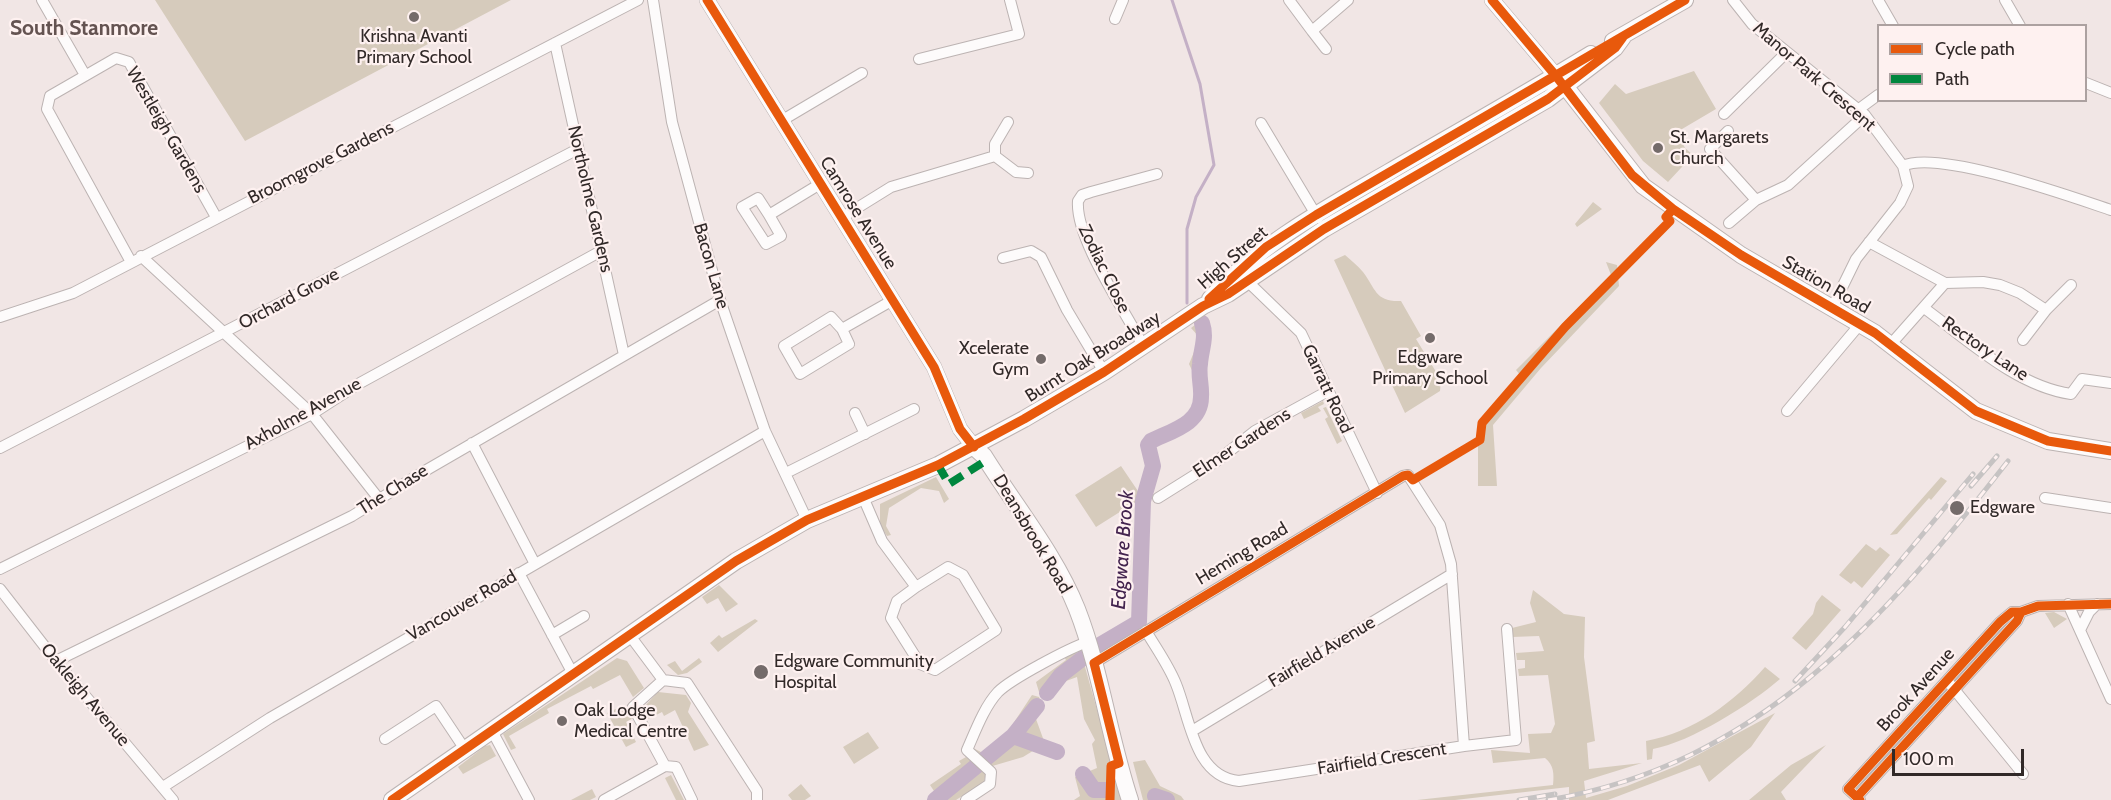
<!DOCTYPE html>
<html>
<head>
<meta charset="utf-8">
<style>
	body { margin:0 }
	#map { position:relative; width:2111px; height:800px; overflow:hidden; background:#f1e6e5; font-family:Cabin,sans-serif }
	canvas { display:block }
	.legend { position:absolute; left:1877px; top:24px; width:210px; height:78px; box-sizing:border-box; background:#fef1f0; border:2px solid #aca1a0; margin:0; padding:8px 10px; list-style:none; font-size:18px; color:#312928 }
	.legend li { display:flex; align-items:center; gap:12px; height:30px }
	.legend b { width:30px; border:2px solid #aca1a0 }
	.scale { position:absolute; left:1892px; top:749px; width:132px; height:27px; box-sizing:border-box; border:3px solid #312928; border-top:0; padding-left:8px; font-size:18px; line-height:21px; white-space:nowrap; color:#312928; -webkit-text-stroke:4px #fef1f0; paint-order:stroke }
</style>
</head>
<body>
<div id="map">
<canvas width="2111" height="800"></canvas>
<ul class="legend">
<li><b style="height:8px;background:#e8590c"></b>Cycle path</li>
<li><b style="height:8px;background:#00873e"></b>Path</li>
</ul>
<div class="scale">100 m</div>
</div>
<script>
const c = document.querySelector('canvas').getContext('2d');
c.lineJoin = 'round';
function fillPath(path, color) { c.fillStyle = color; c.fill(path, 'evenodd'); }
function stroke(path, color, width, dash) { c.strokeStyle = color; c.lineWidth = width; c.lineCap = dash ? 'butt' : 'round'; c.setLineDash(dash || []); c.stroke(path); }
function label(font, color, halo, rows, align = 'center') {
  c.font = font + ' Cabin,sans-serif'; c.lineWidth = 4.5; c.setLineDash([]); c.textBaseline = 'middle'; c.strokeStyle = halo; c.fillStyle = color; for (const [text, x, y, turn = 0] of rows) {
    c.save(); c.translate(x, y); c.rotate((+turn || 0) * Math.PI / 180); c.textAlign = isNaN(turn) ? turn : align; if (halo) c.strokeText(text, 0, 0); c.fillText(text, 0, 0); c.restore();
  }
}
fillPath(new Path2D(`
	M155,0H511L245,141Z
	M1694,71L1716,109L1677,132L1685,148L1693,155L1668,182L1643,161L1599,103L1615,84L1626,94Z
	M1593,202L1602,209L1577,227L1575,224Z
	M1345,255C1351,260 1358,266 1363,272C1376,289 1375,302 1401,301L1421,336L1416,339L1441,380L1440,391L1405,413L1334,260Z
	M1606,262L1617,265L1619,286L1541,368L1493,425L1497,486H1478V422L1520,375L1516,370L1611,275Z
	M1204,318C1210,335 1204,397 1200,416L1149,446L1156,462L1144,525L1147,561L1142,625L1139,627L1142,498L1096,527L1075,495L1121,466L1142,497L1148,467L1144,447L1146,439L1192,412L1197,381L1189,364L1194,352L1200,349V338L1191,328Z
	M1323,401L1324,404L1318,407L1321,411L1304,419L1301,413Z
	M1326,407L1342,441L1337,444L1325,419L1328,417L1323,408Z
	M936,477L949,499L944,503L939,491L921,488L889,508L886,526L891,535L887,536L880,525V504Z
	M1941,477L1947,481L1931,500L1929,498L1897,534L1890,535Z
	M1866,544L1876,551L1880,547L1890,555L1862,588L1854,581L1851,584L1839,575Z
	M719,585L738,604L726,612L718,598L707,604L702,597Z
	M1533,590L1564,614L1585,617L1584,657L1595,741L1587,743L1589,769L1642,763L1584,781L1586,798L1627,786L1679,765L1775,713L1751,747L1709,782L1700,765L1608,800H1569V787L1455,800H1417L1553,785C1554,774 1554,765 1545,758L1493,763L1491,750L1530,753L1528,734L1551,733L1555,724L1548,675L1519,676L1518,669L1525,668V660H1517L1516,653L1544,651L1539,636L1512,637V628L1536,622L1530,603Z
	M1822,595L1841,610L1806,650L1792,638L1813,614L1816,603Z
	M2054,612L2067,619L2054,628L2045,613Z
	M755,619L758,621L718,652L710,643L719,635L722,638Z
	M1074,652L1082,656L1122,800H1074L1080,796L1075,777L1097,768L1092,744L1095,740L1084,719L1077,677L1058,684L1050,695L1039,692L1036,682L1066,660L1063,655Z
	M617,658L627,661L644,688L633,697L620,675L593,689L591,686L547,709L549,713L509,736L516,748L511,750L503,734Z
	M699,658L702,662L687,673L678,675L667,665L675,661L682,671Z
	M1765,667L1780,679C1751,704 1691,742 1653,749L1652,759L1647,760L1646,741C1694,732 1733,703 1765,667Z
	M1946,687L1948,690L1860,785L1859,784Z
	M658,692L686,695L691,703L688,712L709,745L694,751L675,710L664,716L662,712L648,719L643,708Z
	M1032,695L1039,697C1042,706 1041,711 1036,719L1044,741L1061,752L1058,754L1036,749L1023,757L989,767L973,748L983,753L996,740L1001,742Z
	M618,708L632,712L635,717L626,722L636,742L626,747L607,713Z
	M868,732L879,748L854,764L843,747Z
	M490,745L496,756L463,774L458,767L485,746Z
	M1826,745L1781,792L1786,800H1749L1791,765Z
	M966,757L986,772L984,782L956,800H940L930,785L961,764L959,761Z
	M1145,760L1160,786L1181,796L1184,800H1143L1133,762Z
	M671,775L684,800H676L665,778Z
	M801,784L811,796L805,800H792L788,795Z
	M592,789L596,797L590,800H571Z`), '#d6cbbc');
stroke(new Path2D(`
	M1172,0L1200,84L1214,165L1196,197L1187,229V303`), '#c4b0c6', 3);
stroke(new Path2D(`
	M1100,645L1139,622L1143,501L1153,466L1148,445L1151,441C1171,431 1201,424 1201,397C1202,386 1198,376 1200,364C1201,349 1207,338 1202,323
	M1047,693L1061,675L1083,658
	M1013,736L1057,752
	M1083,774L1094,790H1106
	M1155,796L1167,800
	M935,800L1013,736L1037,706`), '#c4b0c6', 16);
const street = new Path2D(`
	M42,0L85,75
	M653,0L672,122L720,300L765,431L807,520
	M1289,0L1312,31L1348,0
	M1733,0L1752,24L1865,115L1903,166L1908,186L1900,203L1856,259L1832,308
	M1878,0L1893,26
	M2005,0L2020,26
	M1115,19L1123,0
	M1312,31L1326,49
	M555,43L624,355
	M919,59L1019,34L1010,0
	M2086,83L2111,93
	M1859,109L1878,95
	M1724,114L1786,53
	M781,121L862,73
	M1261,123L1318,218
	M1728,131L1710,149L1756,200L1729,223
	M995,156L1016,172L1028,173
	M995,156V144L1008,122
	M1903,166C1938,149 2072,197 2111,210
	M1756,200L1788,185L1865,115
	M769,215L781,236L766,244L742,207L758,198L769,215L820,184
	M841,218L891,187L995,156
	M1869,242L1945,283L1983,282L2000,285L2020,293L2046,310
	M141,256L312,414L379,499
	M1003,258L1031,251L1041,257L1067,310L1104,372
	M131,262L47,109L50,96L116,58L129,62L216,217
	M1243,277L1301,333L1377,493
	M1924,308C1968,340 2016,386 2071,394L2082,379L2111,383
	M0,317L73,293L638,0
	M842,329L849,344L800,374L784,346L831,317L842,329L893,300
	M2023,340L2046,310L2071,285
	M1891,344L1945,283
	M1143,346C1125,310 1075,239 1078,201L1082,195L1091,192L1157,174
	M1787,411L1861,323
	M855,413L865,434
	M472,443L535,564
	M0,448L578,149
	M786,473L914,409
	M863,497L882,541L916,587L948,567L963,575L996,630L935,670L920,664L891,618L897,601L916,587
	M1158,498L1217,461L1255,431L1328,391
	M2045,498L2111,508
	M0,569L312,414L360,383L601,251
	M519,573L572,672
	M0,589L56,661L173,800
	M2068,604L2111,699
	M2080,630L2089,612L2097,604
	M628,633L663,680L687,683L757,791V800
	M552,635L584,616
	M56,661L352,516L423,472L720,300
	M1094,663L1403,476L1408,475L1440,525L1451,564L1464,746L1239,781C1194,777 1190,718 1176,684C1169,666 1156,648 1146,631
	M663,680L633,707L665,766L676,767L692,800
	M1949,683L2023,774
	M491,729L529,800
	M1192,731L1452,574
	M385,739L436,706L464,748
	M1464,746L1516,740L1507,629
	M163,787L270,718L765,431
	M1857,797L2017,621L2021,612
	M604,800L665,766
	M966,800L990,784L991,772L967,750C975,732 984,707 998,692C1011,679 1069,648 1088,642
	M1860,800L1848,789L2000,622L2012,612H2021L2038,606L2111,604`);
const secondary = new Path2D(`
	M707,0L934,367L960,429L974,447
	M1492,0L1562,83`);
const primary = new Path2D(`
	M1613,41L1685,0
	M1565,86L1643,186L1741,255L1875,333L1976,411L2048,441L2111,451
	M1210,299C1259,244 1325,209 1389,172C1456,133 1524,95 1591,54
	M974,447L984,456C1015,506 1055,554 1077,609C1101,671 1109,737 1130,800
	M392,800L736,561L807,520L938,465L1024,419L1104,372L1203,306L1228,294L1324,229L1548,99L1615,48L1623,37`);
stroke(street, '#bcb3b2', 12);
stroke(secondary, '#bcb3b2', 16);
stroke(primary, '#bcb3b2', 18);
stroke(street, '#fdfbfb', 10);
stroke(secondary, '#fdfbfb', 15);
stroke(primary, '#fdfbfb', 16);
const rail = new Path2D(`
	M1971,486L1997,456
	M1795,681L1845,627L1973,474
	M1519,800L1555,794
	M1548,800C1758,765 1884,620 2008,461`);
stroke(rail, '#c6c3c3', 5);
stroke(rail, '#fef1f0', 3, [9]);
stroke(new Path2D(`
	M938,465L949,484L987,460`), '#00873e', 8, [15, 8]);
stroke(new Path2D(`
	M707,0L934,367L960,429L974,447
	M1492,0L1556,76L1632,175L1673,209L1741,255L1875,333L1976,411L2048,441L2111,451
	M1209,299L1266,247L1316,215L1685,0
	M1857,797L2017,621L2021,612
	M392,800L736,561L807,520L938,465L1024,419L1104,372L1203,306L1228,294L1324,229L1548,99L1615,48L1623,37
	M1110,800L1111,766L1119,763L1094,663L1403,476L1408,475L1413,480L1480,440L1482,423L1565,327L1670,221L1666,217L1673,209
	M1860,800L1848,789L2000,622L2012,612H2021L2038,606L2111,604`), '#e8590c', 9);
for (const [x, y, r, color] of [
	[414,17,6,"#746b6a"],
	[1658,148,6,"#746b6a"],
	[1430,338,6,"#746b6a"],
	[1041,359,6,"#746b6a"],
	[1957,508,8,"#746b6a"],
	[761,672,8,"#746b6a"],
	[562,721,6,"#746b6a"]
]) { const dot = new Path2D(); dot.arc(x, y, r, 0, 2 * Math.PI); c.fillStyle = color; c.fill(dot); stroke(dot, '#fef1f0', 2); }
label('18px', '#312928', '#fef1f0', [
	["Krishna Avanti",414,37,"center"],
	["Primary School",414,58,"center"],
	["St. Margarets",1670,138],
	["Church",1670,159],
	["Xcelerate",1029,349,"right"],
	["Gym",1029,370,"right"],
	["Edgware",1430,358,"center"],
	["Primary School",1430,379,"center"],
	["Edgware",1970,508],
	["Edgware Community",774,662],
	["Hospital",774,683],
	["Oak Lodge",574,711],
	["Medical Centre",574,732]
], 'left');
label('18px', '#312928', '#fef1f0', [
	["Manor Park Crescent",1814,77,41],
	["Westleigh Gardens",166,130,60],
	["Broomgrove Gardens",321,163,-27],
	["Northolme Gardens",590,199,77],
	["Camrose Avenue",858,213,58],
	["High Street",1233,258,-41],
	["Bacon Lane",711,266,74],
	["Zodiac Close",1104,269,64],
	["Station Road",1826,285,30],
	["Orchard Grove",289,299,-28],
	["Rectory Lane",1985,349,34],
	["Burnt Oak Broadway",1093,357,-32],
	["Garratt Road",1327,389,65],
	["Axholme Avenue",303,414,-29],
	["Elmer Gardens",1242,443,-33],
	["The Chase",393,490,-32],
	["Deansbrook Road",1032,534,59],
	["Heming Road",1242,554,-31],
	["Vancouver Road",462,606,-30],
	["Fairfield Avenue",1322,652,-31],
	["Brook Avenue",1916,690,-48],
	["Oakleigh Avenue",85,695,50],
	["Fairfield Crescent",1382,759,-9]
]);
label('italic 20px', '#44244f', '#fef1f0', [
	["Edgware Brook",1123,550,-86]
]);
label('bold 21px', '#645351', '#fef1f0', [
	["South Stanmore",84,29]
]);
</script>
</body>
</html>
